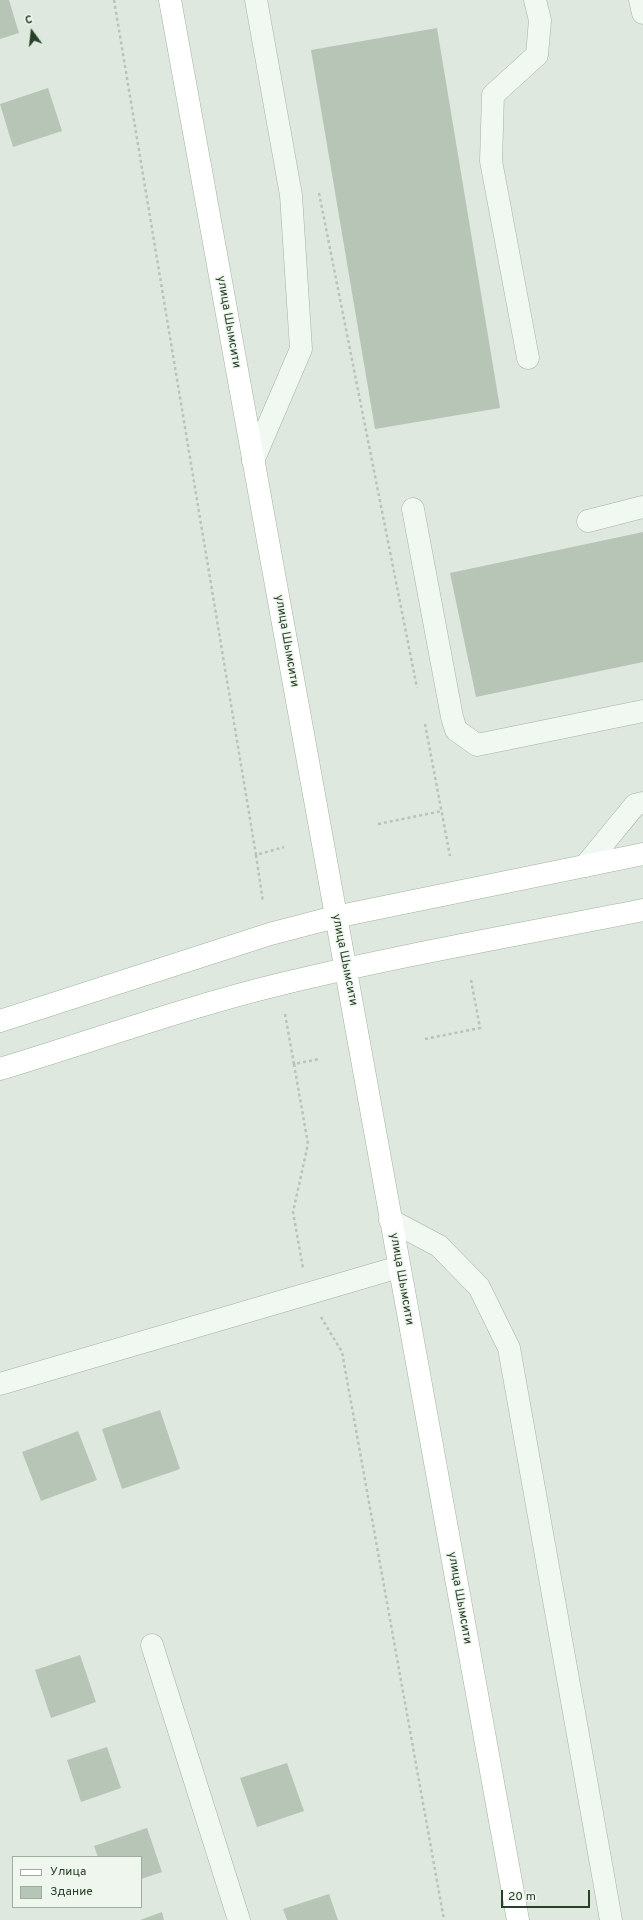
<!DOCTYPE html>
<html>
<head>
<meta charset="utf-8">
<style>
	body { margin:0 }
	#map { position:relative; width:643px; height:1920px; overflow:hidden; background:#dfe8de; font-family:Overpass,sans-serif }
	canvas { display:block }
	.legend { position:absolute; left:12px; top:1856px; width:130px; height:52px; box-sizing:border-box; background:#eef6ee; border:1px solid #9ead9e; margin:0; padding:5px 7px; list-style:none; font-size:12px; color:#274027 }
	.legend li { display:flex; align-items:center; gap:8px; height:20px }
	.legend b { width:20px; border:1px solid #9ead9e }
	.north { position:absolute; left:12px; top:12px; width:40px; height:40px; -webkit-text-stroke:3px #eef6ee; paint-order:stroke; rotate:345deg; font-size:11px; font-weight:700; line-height:16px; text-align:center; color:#274027 }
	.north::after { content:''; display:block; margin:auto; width:14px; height:18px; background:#274027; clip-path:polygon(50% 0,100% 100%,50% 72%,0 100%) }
	.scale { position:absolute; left:501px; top:1890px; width:89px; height:18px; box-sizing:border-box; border:2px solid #274027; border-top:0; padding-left:5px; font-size:12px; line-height:14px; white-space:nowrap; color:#274027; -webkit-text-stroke:3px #eef6ee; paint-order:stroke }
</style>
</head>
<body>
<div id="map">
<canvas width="643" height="1920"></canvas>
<ul class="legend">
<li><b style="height:5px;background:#fff"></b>Улица</li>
<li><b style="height:11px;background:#b6c5b5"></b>Здание</li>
</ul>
<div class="north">С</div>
<div class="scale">20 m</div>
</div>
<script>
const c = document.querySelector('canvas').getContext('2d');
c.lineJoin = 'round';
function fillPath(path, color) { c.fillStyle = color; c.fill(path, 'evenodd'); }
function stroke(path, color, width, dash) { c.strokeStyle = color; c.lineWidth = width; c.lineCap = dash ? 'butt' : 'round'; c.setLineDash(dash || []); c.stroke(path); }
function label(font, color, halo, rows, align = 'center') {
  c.font = font + ' Overpass,sans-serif'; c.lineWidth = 3; c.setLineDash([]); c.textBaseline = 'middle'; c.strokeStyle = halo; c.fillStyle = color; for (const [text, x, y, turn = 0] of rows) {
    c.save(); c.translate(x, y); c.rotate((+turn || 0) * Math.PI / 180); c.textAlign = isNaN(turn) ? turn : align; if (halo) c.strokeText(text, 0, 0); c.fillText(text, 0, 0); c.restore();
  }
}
fillPath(new Path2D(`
	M0,0H9L19,33L0,39Z
	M437,28L500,408L375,429L311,50Z
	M48,88L62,131L13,147L0,104Z
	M643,532V662L476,697L450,573Z
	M160,1410L180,1469L122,1489L102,1429Z
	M78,1431L97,1480L41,1501L22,1452Z
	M80,1655L96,1702L51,1718L35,1670Z
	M107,1747L121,1788L81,1802L67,1760Z
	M287,1763L304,1811L257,1827L240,1778Z
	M147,1828L162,1872L141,1879V1857H98L94,1846Z
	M329,1894L338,1920H287L283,1909Z
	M162,1912L164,1920H140Z`), '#b6c5b5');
const minor = new Path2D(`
	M640,0L643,13
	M528,358L491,161L493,95L537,55L540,20L535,0
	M253,461L301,349L291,195L256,0
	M413,509L452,717L456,730L477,745L643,711
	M588,521L643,507
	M585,866L635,805L643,803
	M390,1220L439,1246L479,1287L509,1348L611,1920
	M0,1384L399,1267
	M152,1645L239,1920`);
const major = new Path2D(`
	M170,0L518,1920
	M0,1021L270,934L335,917L643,854
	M0,1069C93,1041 186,1007 281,984C400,955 522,934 643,910`);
stroke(minor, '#a4b2a3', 23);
stroke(major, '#9eb49d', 23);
stroke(new Path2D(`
	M114,0L256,855L284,847
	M319,193L417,688
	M425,724L450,856
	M378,824L442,811
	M256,855L263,902
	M285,1014L294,1064L319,1059
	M425,1039L480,1028L471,980
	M294,1064L308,1144L293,1212L303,1268
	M321,1317L342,1352L444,1920`), '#b8c4b8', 2.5, [3, 3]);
stroke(minor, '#f1f7f1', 22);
stroke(major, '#fff', 22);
label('12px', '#274027', '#eef6ee', [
	["улица Шымсити",228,322,80],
	["улица Шымсити",286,641,80],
	["улица Шымсити",344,960,79],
	["улица Шымсити",401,1279,80],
	["улица Шымсити",459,1598,80]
]);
</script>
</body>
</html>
